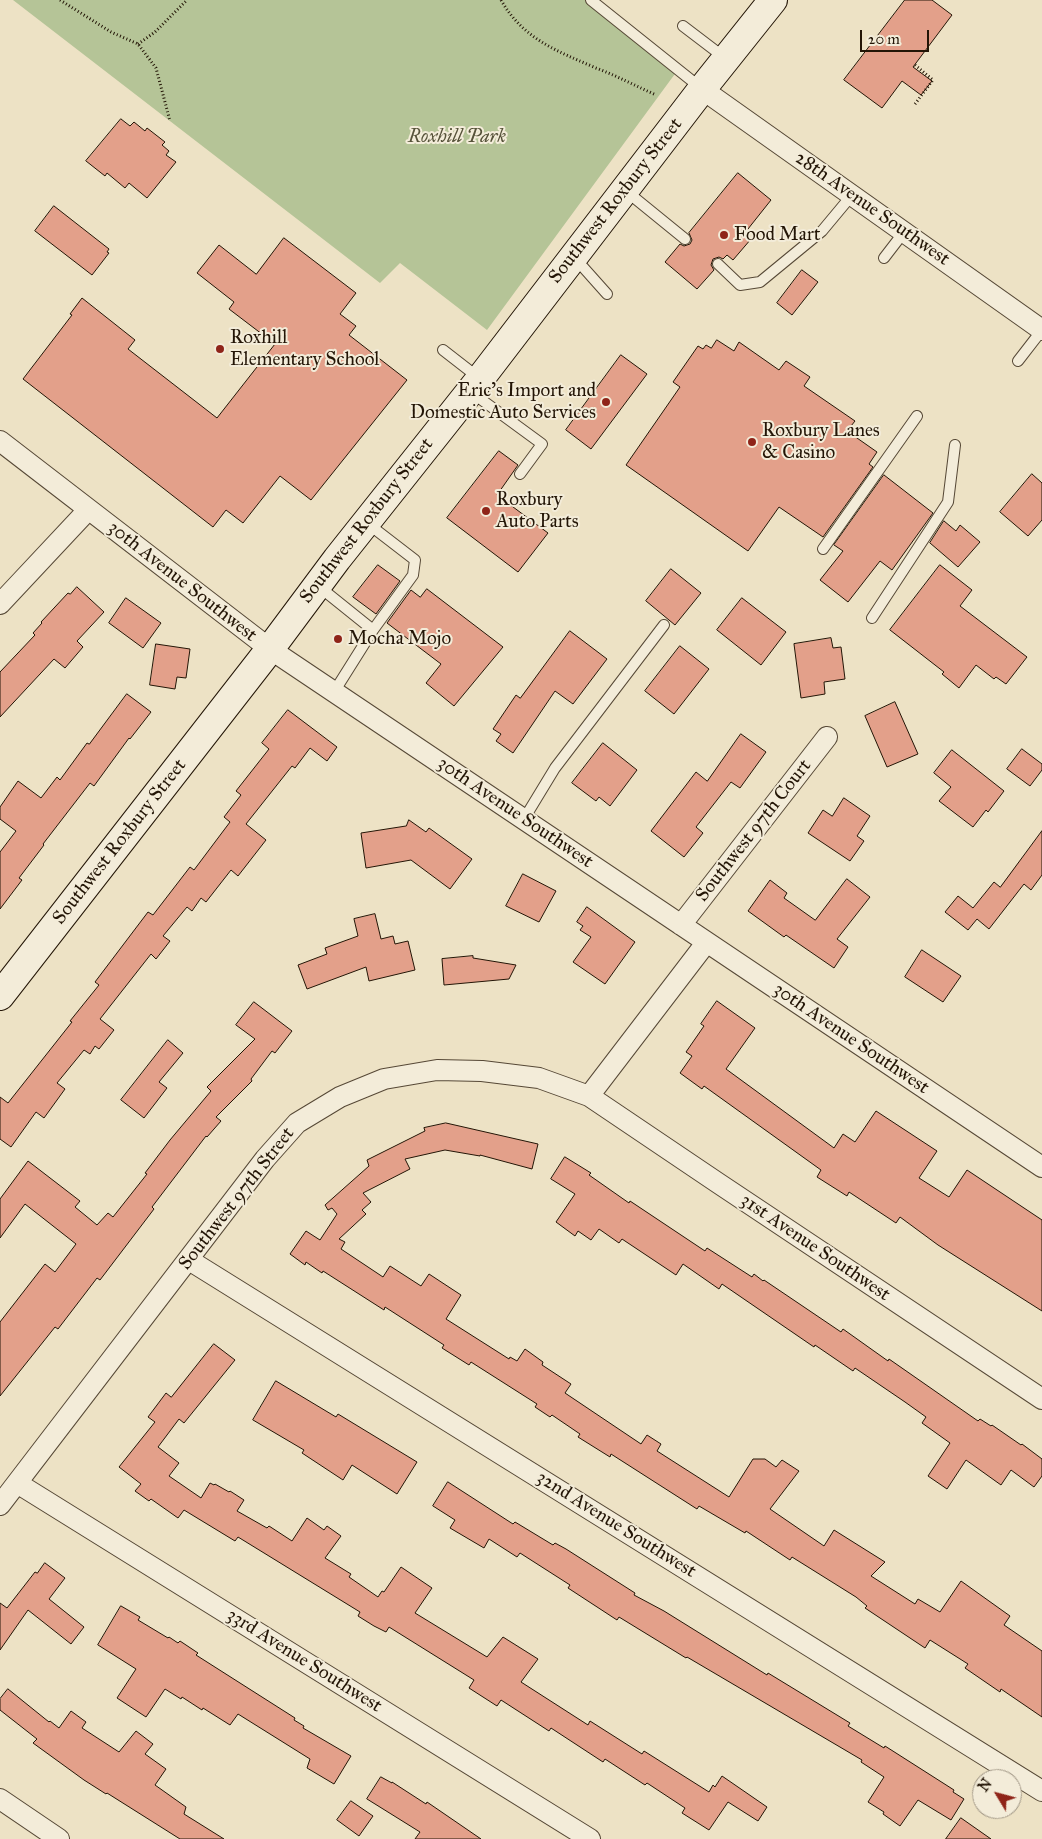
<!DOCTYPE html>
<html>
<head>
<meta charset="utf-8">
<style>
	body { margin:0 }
	#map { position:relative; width:1042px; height:1839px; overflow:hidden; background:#ede2c5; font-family:"IM FELL Great Primer",serif }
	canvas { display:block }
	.north { position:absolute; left:972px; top:1769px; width:50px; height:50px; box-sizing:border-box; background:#f3ecd9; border:1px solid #a09685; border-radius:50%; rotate:307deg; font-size:14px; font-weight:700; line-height:20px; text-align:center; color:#231506 }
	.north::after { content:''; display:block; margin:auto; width:18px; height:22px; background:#8f2418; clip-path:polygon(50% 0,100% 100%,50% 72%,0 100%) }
	.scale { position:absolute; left:860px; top:30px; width:69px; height:22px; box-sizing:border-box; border:2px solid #231506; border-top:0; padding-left:6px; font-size:15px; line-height:18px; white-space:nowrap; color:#231506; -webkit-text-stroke:4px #f3ecd9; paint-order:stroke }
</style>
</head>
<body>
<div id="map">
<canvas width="1042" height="1839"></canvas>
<div class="north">N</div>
<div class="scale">20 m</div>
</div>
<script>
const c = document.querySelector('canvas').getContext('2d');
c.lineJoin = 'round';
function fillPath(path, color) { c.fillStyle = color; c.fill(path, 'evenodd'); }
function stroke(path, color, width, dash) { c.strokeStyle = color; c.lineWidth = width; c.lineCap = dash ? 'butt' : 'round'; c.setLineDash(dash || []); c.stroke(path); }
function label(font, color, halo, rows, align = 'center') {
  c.font = font + ' "IM FELL Great Primer",serif'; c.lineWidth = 4; c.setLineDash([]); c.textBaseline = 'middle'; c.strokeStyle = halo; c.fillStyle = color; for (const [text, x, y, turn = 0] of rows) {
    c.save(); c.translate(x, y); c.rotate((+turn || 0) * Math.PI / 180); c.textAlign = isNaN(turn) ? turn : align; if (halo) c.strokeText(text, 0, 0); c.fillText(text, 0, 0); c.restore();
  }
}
fillPath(new Path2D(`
	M13,0H592L680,67L487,330L400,263L380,283Z`), '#b5c497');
const building = new Path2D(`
	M905,0H932L952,15L913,67L932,81L921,95L902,81L882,108L844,80Z
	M121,119L130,126L134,122L145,131L147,128L165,142L162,145L169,151L166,155L176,162L147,198L129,183L125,188L107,173L105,176L86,161Z
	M738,173L771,200L744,234L751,239L733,260L727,255L723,259L719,257L713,259L711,265L714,270L697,289L665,262L680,244L684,246L690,244L692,240L689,233Z
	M54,206L109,249L107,252L109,253L92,275L35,231Z
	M284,238L356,293L340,314L356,326L349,335L407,380L311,500L280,476L243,523L226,510L213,527L23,379L72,315L70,314L82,298L135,340L128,349L217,418L275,344L229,309L234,302L197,273L219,245L256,274Z
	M802,270L818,282L792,315L777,303Z
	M717,340L734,351L739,342L779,370L786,361L810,377L804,386L855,421L847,431L877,452L869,464L873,467L823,537L779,507L748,551L626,465L680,387L673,382L698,346L703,349L706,345L711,348Z
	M621,355L647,374L591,449L566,430Z
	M499,451L518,465L497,495L548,533L518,572L447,518Z
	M1032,474L1042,483V520L1028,536L1000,512Z
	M884,475L933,513L892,570L880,561L848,602L820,580L843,551L834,545Z
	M944,521L956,531L960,525L980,542L958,567L930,543Z
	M378,565L400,581L376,614L353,597Z
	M940,565L972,590L960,606L1027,657L1006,684L996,677L994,679L976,665L959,688L942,674L944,672L890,630Z
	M671,569L701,593L675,625L646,601Z
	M77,587L104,612L77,641L83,647L65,668L54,659L0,717V672L35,635L33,633L42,623L41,622L68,593L70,594Z
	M427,589L503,647L454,706L426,683L441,664L387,623L411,590L420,597Z
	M126,598L161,623L143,648L109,623Z
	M742,598L786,632L761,665L717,630Z
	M570,631L607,659L573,704L555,691L513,753L496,741L501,734L493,729L516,695L520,698Z
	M831,638L833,648L841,647L845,679L824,682L825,694L801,698L794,644Z
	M156,644L190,649L186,678L177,677L175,689L150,685Z
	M680,646L709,669L674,714L645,691Z
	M127,694L151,712L130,739L129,738L94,786L90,783L43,844L44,845L19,878L22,880L0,909V852L16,831L0,819V807L18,781L41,798L57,777L60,780L87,743L89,744Z
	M895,702L918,754L887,767L865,716Z
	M288,710L337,747L327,761L310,748L295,768L292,766L246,824L266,840L238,876L231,870L206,902L201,898L192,911L187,907L163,936L170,941L156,959L151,954L100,1019L114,1030L99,1049L95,1046L90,1054L84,1050L57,1083L65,1089L44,1118L36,1112L11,1147L0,1139V1097L8,1103L72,1022L70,1021L99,985L95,982L148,912L153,915L190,867L194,870L230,822L224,817L241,795L236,791L269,749L262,743Z
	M741,734L766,752L740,788L731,782L696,827L703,833L684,857L651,831L696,772L707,781Z
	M603,743L637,770L610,806L599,797L596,801L572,783Z
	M1022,749L1042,764V770L1030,786L1007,769Z
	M952,750L1004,791L988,812L986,810L973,827L939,801L951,787L934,773Z
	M844,798L870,816L857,836L864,841L850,861L808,833L823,810L832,816Z
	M409,820L426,832L429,828L472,859L450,889L411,860L366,868L361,833L406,826Z
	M1042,831V875L1031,890L1024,884L989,929L977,919L968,930L945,912L958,896L973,908L994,882L1000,887Z
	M523,874L556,891L539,922L506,906Z
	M847,879L870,897L837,939L848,947L834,968L786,935L784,937L748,911L770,880L787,893L784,898L815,920Z
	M587,907L635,942L605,984L573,962L591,937L580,930L583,926L577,922Z
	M375,914L381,939L393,936L395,944L408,941L415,970L369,981L366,967L307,989L298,965L327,954L325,948L358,936L354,919Z
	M922,950L961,976L943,1002L905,977Z
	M473,956V958L516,965L509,979L444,985L442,959Z
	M717,1001L755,1028L726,1069L834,1148L843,1134L855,1142L876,1111L937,1151L919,1178L949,1197L967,1170L1042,1220V1311L938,1245L900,1217L896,1223L849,1192L847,1196L817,1177L821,1170L704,1086L702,1089L680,1073L692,1056L686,1052L704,1026L701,1024Z
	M254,1002L292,1031L275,1053L272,1051L251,1079L252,1081L216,1117L221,1121L207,1137L206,1136L152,1207L154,1209L100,1280L97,1278L58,1329L55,1327L0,1396V1322L45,1264L55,1272L76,1244L25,1204L0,1238V1199L28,1161L80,1201L75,1207L97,1225L108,1213L113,1217L147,1174L145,1173L170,1140L211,1091L207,1087L255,1039L236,1025Z
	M168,1040L183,1053L159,1082L167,1088L144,1118L121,1100Z
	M446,1123L538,1144L532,1169L480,1155V1156L445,1150L405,1159L410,1169L363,1193L371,1202L362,1210L366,1214L339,1239L345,1242L341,1249L383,1277L390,1266L421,1286L429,1274L461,1295L446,1319L509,1359L510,1357L517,1361L525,1349L543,1362L542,1365L571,1384L565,1393L641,1444L647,1435L661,1444L657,1451L729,1497L753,1459H765L776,1467L782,1460L799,1471L770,1509L824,1546L834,1530L885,1562L871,1576L915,1604L918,1599L940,1612L961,1581L1010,1616L1004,1625L1042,1651V1717L1001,1689L1000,1692L965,1668L968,1664L930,1640L925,1648L865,1608L867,1606L856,1597L792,1557L790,1560L746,1531L745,1533L699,1506L697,1509L611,1454L610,1457L578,1437L580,1434L552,1415L550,1417L535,1407L537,1404L471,1362L469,1365L442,1348L444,1345L385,1307L384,1310L323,1271L322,1273L306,1262L305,1265L290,1254L306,1231L320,1240L337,1214L332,1208L328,1210L325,1205L369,1166L367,1160L425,1131L424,1128Z
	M565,1157L591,1173L589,1175L629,1203L630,1201L705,1251L707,1248L752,1277L754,1274L763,1281L764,1280L841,1332L843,1329L888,1361L889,1359L978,1421L980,1419L991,1426L992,1425L1021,1445L1022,1444L1042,1459V1476L1034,1487L1011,1470L1001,1485L966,1460L947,1489L928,1476L950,1443L922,1423L926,1417L905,1402L855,1368L853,1371L815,1345L814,1347L722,1284L719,1289L683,1264L676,1275L622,1239L619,1243L599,1229L591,1240L578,1231L575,1236L556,1222L575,1194L551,1179Z
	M214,1344L235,1360L184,1423L179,1419L158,1447L179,1463L169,1476L201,1498L210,1483L214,1485L215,1484L229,1492L230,1491L244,1500L237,1511L267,1528L269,1526L292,1541L307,1518L324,1530L327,1526L341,1536L325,1558L351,1574L349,1577L378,1597L382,1591L384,1592L401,1567L432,1588L415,1613L487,1657L503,1637L538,1659L521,1682L588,1725L590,1721L642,1754L644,1751L709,1792L713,1785L715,1787L722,1776L767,1807L758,1821L728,1802L709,1830L682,1813L685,1808L647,1783L645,1785L605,1759L603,1762L551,1728L549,1731L501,1700L497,1706L469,1688L474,1680L389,1627L386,1632L374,1626L358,1616L360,1612L238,1537L235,1541L184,1510L178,1518L151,1499L149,1501L135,1491L141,1484L119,1467L155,1422L148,1417L166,1393L171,1397Z
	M276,1381L336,1417L338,1414L417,1462L397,1494L352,1465L343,1480L302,1453L304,1450L253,1420Z
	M448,1482L513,1524L515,1522L553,1545L555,1543L566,1549L635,1593L634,1595L664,1611L767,1675L768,1673L850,1723L848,1726L884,1748L885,1746L954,1790L953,1792L964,1799L951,1820L918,1800L900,1826L883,1814L884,1812L868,1802L884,1777L861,1762L862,1760L687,1657L686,1658L619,1617L617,1620L568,1588L570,1585L520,1553L517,1557L489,1539L484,1548L450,1528L455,1520L433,1506Z
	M45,1563L65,1578L49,1599L84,1627L71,1644L28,1610L0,1650V1603L7,1608L35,1572L37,1573Z
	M121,1606L140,1617L138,1620L168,1638L169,1637L178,1643L180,1641L198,1653L196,1655L295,1718L294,1720L304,1726L303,1728L351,1756L334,1784L307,1768L310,1759L238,1714L230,1725L203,1708L202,1710L182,1697L181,1699L165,1689L146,1717L117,1698L136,1669L98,1645Z
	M8,1689L49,1722L50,1721L59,1728L71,1711L86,1722L82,1728L119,1752L136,1731L153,1744L145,1754L166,1769L155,1785L186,1807L184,1814L224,1839H180L107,1793L106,1794L84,1780L33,1743L37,1739L0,1710V1699Z
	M381,1777L392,1783V1782L426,1804L427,1802L481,1839H415L420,1832L367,1799Z
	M351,1801L373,1816L359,1836L337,1820Z
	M961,1818L991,1839H946Z`);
fillPath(building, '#e3a08a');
stroke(building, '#231506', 1);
const lane = new Path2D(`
	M591,0L701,88
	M683,26L725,58
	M626,191L685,239
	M574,257L607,294
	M884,258L904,232
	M718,264L740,285L760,282L822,231L852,195
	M443,350L479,378
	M1018,361L1042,330
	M471,392L542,444L520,474
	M823,549L917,416
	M317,585L373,630
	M872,618L948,502L955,445
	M334,692L373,630L413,575L415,560L367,523
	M524,819L555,768L664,625`);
const street = new Path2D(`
	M702,89L1042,330
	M0,441L270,649L1042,1167
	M0,604L88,510
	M681,925L827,737
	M589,1096L706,943
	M189,1260L1042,1791
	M17,1483L590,1839
	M0,1505L265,1159L297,1123L340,1097L384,1079L437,1070L482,1071L539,1078L589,1096L718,1183L1042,1399
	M0,1799L59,1839`);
const secondary = new Path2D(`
	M0,996L270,649L337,559L480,379L702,89L773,0`);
stroke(lane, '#564836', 12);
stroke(street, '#564836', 22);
stroke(secondary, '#231506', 30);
stroke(new Path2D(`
	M60,0L111,32L138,44L156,68L170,121
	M501,0C523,39 557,51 596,68C617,76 636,86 656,95
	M138,44L155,32L187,0
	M915,65L933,80L915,104`), '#231506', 3, [1, 2.5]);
stroke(lane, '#f3ecd9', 10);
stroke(street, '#f3ecd9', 20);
stroke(secondary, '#f3ecd9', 28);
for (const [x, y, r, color] of [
	[724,235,5,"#8f2418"],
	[220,349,5,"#8f2418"],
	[606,402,5,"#8f2418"],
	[752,442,5,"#8f2418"],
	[486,511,5,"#8f2418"],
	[338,639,5,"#8f2418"]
]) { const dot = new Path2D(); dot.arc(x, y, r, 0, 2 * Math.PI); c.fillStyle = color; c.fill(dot); stroke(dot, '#f3ecd9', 2); }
label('italic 19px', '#565239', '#f3ecd9', [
	["Roxhill Park",457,137]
]);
label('19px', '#231506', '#f3ecd9', [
	["Southwest Roxbury Street",616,201,-52],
	["28th Avenue Southwest",872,209,35],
	["Southwest Roxbury Street",367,521,-52],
	["30th Avenue Southwest",182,582,38],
	["30th Avenue Southwest",515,813,34],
	["Southwest 97th Court",754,831,-52],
	["Southwest Roxbury Street",120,842,-52],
	["30th Avenue Southwest",851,1039,34],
	["Southwest 97th Street",237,1199,-52],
	["31st Avenue Southwest",815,1248,34],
	["32nd Avenue Southwest",616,1525,32],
	["33rd Avenue Southwest",304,1661,32]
]);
label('19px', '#231506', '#f3ecd9', [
	["Food Mart",734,235],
	["Roxhill",230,338],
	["Elementary School",230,360],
	["Eric's Import and",596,391,"right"],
	["Domestic Auto Services",596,413,"right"],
	["Roxbury Lanes",762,431],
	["& Casino",762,453],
	["Roxbury",496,500],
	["Auto Parts",496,522],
	["Mocha Mojo",348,639]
], 'left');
</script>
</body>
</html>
